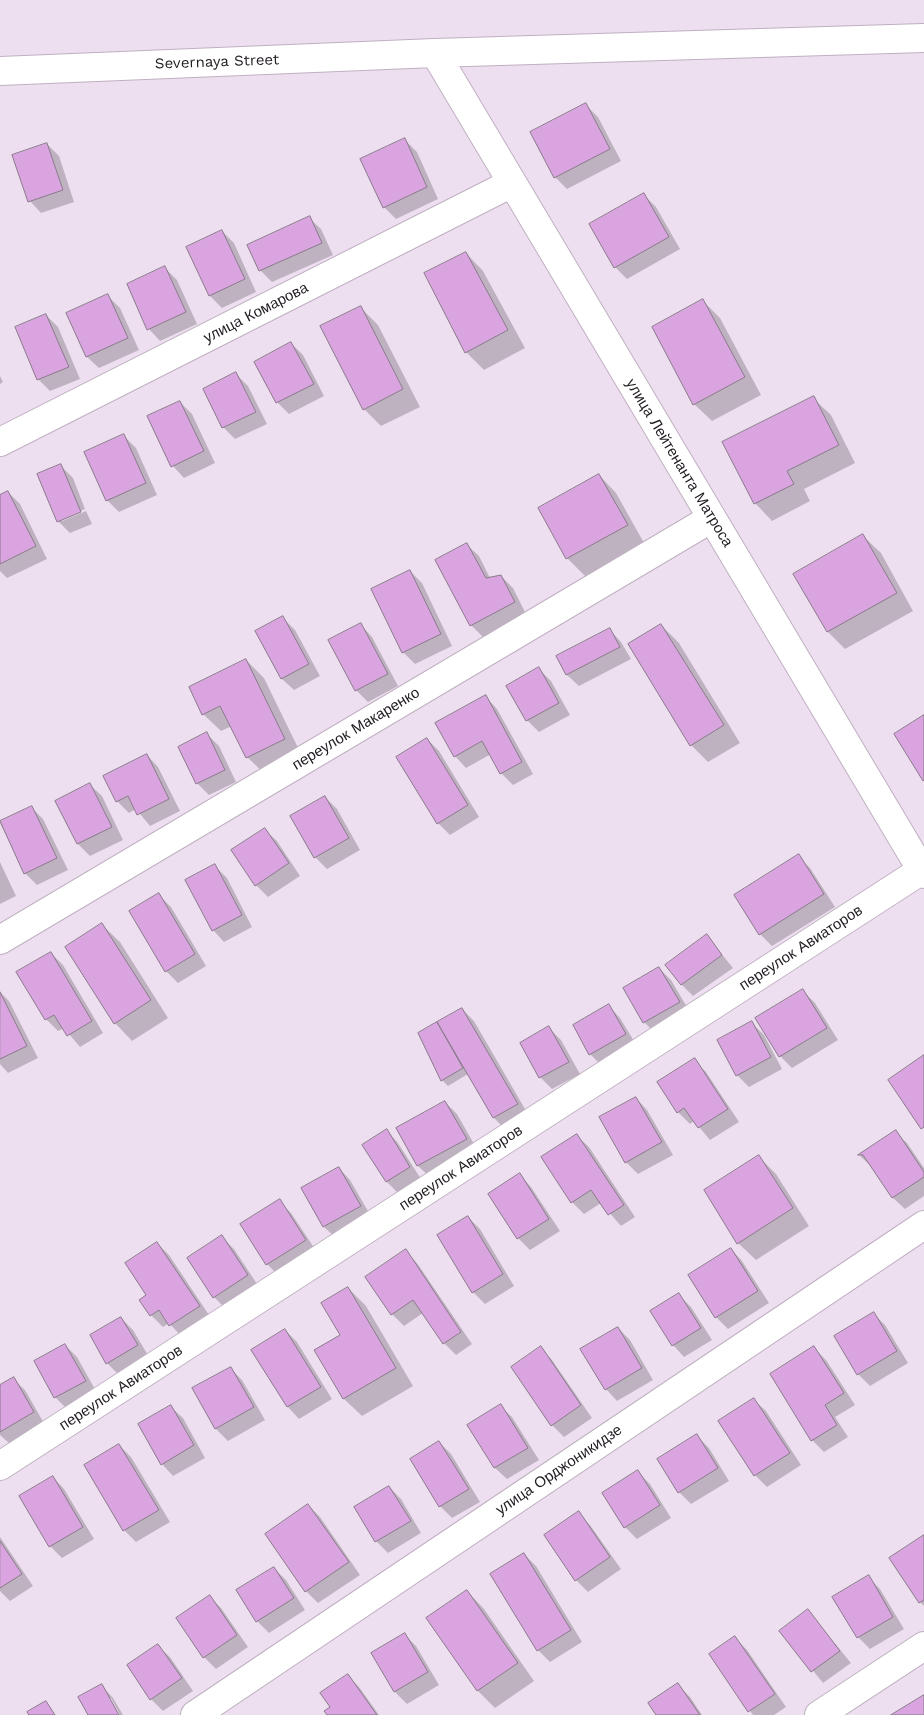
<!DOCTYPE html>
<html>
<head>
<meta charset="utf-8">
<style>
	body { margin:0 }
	canvas { display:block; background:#eedff0 }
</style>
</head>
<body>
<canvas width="924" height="1715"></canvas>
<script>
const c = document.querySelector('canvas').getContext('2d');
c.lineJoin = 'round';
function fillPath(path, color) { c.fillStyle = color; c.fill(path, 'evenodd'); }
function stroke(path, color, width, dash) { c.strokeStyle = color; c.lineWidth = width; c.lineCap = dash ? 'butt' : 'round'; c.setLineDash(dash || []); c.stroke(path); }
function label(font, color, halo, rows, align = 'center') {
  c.font = font + ' "Work Sans",sans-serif'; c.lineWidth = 4; c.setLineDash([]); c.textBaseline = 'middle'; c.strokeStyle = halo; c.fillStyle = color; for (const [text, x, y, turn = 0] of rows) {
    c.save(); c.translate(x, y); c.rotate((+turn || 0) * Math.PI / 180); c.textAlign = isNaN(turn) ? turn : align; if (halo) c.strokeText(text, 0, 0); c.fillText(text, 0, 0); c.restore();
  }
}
fillPath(new Path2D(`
	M586,105L598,117L621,161L567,189L555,177L532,132Z
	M405,140L417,152L438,199L396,219L384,207Z
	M47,144L59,156L74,202L41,213L30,201Z
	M644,195L656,207L680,249L627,279L615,267L591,225Z
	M309,218L321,229L333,255L272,282L260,270Z
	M222,231L234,243L256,292L222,308L210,296L187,247Z
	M466,253L483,271L525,348L484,370L466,352Z
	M165,268L177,280L197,324L160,341L149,329Z
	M108,296L120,308L139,350L99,368L87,357L68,314Z
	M703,301L720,318L761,395L712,421L694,404Z
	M360,307L378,325L420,407L381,426L364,409Z
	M46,315L58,327L80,379L50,391L38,379Z
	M291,343L303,355L324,396L289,414L277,402L256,362Z
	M236,374L248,386L267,424L235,439L223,427L204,390Z
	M0,376L3,382L0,384Z
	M813,398L831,415L855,463L804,489L810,501L772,521L755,503Z
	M180,402L192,414L215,463L184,478L173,466Z
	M124,436L136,448L157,495L119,512L107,500Z
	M61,466L73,478L85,509L62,519V521L86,511L92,524L70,533L58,521Z
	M599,475L616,493L644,543L585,576L567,558Z
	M8,492L20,504L47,559L7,578L0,571V496Z
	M863,536L881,553L913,611L845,649L828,632L795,574Z
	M467,545L479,556L490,578L501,576L513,588L526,614L483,637L471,625Z
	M410,571L422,583L452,646L415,664L403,652Z
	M283,618L295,630L320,676L294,690L282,679L257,631Z
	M361,625L372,637L398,686L368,702L356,690Z
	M661,625L679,643L740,743L708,762L691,745Z
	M610,630L621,642L631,659L579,686L567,675L558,657Z
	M246,660L264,678L302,756L265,774L247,757L232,726L221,731L203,714Z
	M539,669L551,681L570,715L539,732L527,720Z
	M486,697L497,709L533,774L513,785L501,773L491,754L466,768L455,756Z
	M207,734L219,746L236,782L209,795L197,783Z
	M427,739L439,751L479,817L450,835L438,823Z
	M147,755L158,767L180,811L150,826L136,809L129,813L117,801Z
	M90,785L102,796L123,840L90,856L78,844L57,801Z
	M325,797L337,809L360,850L327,869L315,857Z
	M31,807L43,819L68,870L37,885L25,873L0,823Z
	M265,830L277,841L300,876L268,897L256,885Z
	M798,856L810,868L835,907L772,946L760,934Z
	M0,862L16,896L0,904Z
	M215,866L227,878L252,927L224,942L213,930Z
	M159,895L171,907L206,966L178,983L166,971L131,912Z
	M102,925L120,942L168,1018L132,1041L115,1023Z
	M707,936L733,968L693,996L681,984Z
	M51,953L63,965L103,1033L80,1047L64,1028L58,1031L46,1019Z
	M659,968L671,980L691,1014L656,1034L644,1022L625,988Z
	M803,991L815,1003L838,1040L792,1068L780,1056Z
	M0,992L9,1001L38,1058L8,1073L0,1064Z
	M609,1006L620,1018L637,1046L602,1066L590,1054Z
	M462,1009L474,1021L529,1116L506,1130L494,1118L468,1074L448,1086L442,1080L420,1034L437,1024L441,1027Z
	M752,1023L764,1035L782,1069L749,1087L737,1075Z
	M549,1028L561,1040L580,1074L552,1089L540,1077L521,1044Z
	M694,1060L706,1072L739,1122L710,1140L694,1121L690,1124L678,1112Z
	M636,1098L647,1110L673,1155L638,1174L626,1162Z
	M445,1102L457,1114L478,1151L430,1177L418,1166L397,1128Z
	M387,1131L398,1143L421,1179L398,1193L387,1182Z
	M895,1132L907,1143L924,1168V1196L905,1209L893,1198L872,1167L860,1156Z
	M577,1136L589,1147L635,1217L621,1226L601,1203L584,1214L572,1202Z
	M759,1157L776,1174L809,1226L756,1260L738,1243Z
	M339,1168L350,1180L372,1218L336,1238L324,1227Z
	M520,1175L531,1187L560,1231L530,1250L518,1238L490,1194Z
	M279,1201L291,1213L317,1252L279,1276L267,1264L242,1225Z
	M468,1217L480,1229L514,1286L485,1304L473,1292Z
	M222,1237L234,1249L259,1287L226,1309L214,1297Z
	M157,1243L169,1255L211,1318L182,1337L169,1323L163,1327L151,1315L141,1300L148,1296Z
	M731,1249L742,1261L769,1303L728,1329L716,1317Z
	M405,1251L417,1263L472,1344L456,1355L444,1343L423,1313L404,1326L392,1314L367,1277Z
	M348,1288L366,1306L413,1386L362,1416L344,1399L316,1350L342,1335Z
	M679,1295L691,1307L712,1340L684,1357L673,1345Z
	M873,1313L885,1325L908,1363L870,1386L858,1374Z
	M121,1318L133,1330L149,1357L119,1375L107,1363Z
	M618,1328L630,1340L653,1380L617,1401L606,1389Z
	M285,1330L297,1342L332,1399L299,1419L288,1407Z
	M65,1345L77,1357L97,1393L67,1409L55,1397Z
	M541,1348L552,1360L592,1418L564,1437L552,1425Z
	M814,1348L826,1360L855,1405L835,1417L848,1437L824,1452L812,1440Z
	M230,1368L242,1380L265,1420L228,1441L216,1429L193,1389Z
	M13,1379L25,1390L45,1425L10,1444L0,1435V1386Z
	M754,1400L766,1411L801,1465L767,1487L755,1475Z
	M500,1406L512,1417L539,1460L507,1479L495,1468L468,1425Z
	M171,1407L183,1418L205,1458L173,1476L162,1464Z
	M697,1436L709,1448L729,1481L691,1504L679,1492Z
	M439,1442L451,1454L480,1502L452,1518L440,1506L411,1460Z
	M119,1445L131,1457L170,1522L136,1542L124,1530L85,1466Z
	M638,1472L650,1484L671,1518L637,1539L625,1527L604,1494Z
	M53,1477L64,1489L94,1539L62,1558L50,1546L20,1497Z
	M389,1487L401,1499L421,1533L388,1553L376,1541L356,1508Z
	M308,1505L320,1517L360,1575L318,1603L306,1591L267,1534Z
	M578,1513L590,1525L621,1569L588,1592L576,1580Z
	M924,1536V1606L920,1602Z
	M0,1537L33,1586L10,1601L0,1591Z
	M524,1554L536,1566L582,1642L550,1662L538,1650Z
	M274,1568L286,1580L305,1610L269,1633L257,1621Z
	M868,1577L880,1589L904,1629L870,1649L858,1637Z
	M467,1591L484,1609L534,1681L495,1708L478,1691L428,1618Z
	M209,1596L221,1608L248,1647L216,1669L204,1657Z
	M808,1611L851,1663L823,1683L781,1631Z
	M404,1634L416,1646L439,1685L407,1704L395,1692L372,1653Z
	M735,1638L747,1650L786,1707L774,1715H753L711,1654Z
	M158,1646L170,1657L193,1691L163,1711L151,1699Z
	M348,1676L359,1687L379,1715H328Z
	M678,1685L690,1697L702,1715H657Z
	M102,1686L113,1698L123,1715H120L111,1698H108L117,1715H89Z`), '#0003');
const building = new Path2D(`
	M586,103L610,149L554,178L530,132Z
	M405,138L427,187L383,208L360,159Z
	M47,143L63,190L28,202L12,155Z
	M644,193L669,237L614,268L589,224Z
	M310,216L322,243L259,271L247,245Z
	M222,230L245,279L209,296L186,247Z
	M466,252L508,330L465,353L424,273Z
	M165,266L186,312L147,330L127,284Z
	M108,294L128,338L86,357L66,313Z
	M703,299L745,377L693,405L652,327Z
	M361,306L403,389L363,410L320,326Z
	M46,314L69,367L37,380L15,327Z
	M291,342L314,384L276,403L254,362Z
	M236,372L256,412L222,428L203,389Z
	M814,396L839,445L787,471L794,484L754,504L722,442Z
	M180,401L204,451L171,467L147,416Z
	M124,434L146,483L106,501L84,452Z
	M61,464L81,512L57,522L37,474Z
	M599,474L628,525L566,559L538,508Z
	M8,491L36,546L0,564V495Z
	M863,534L897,593L827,632L793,574Z
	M467,543L486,578L501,575L515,602L470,626L435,560Z
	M410,570L441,634L402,653L371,589Z
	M283,616L309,664L281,679L255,631Z
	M361,623L388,674L355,691L328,640Z
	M661,624L724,725L690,746L628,644Z
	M610,628L620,647L566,675L556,656Z
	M246,659L285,739L246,758L220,706L202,715L189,687Z
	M539,667L559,703L526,721L506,686Z
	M486,695L522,762L500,774L482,741L454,757L435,723Z
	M924,715V780L923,781L894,734Z
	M207,732L225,770L196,784L178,747Z
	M427,738L468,805L437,824L396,757Z
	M147,754L169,799L137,815L128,796L116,802L103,776Z
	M90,783L112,827L77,844L55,801Z
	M325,796L349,838L314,858L290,816Z
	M32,806L57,858L24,874L0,821Z
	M265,828L289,863L255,886L231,850Z
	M799,854L824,894L759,935L734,895Z
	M215,864L242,915L212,931L185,880Z
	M159,893L195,954L165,972L129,911Z
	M102,923L151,1000L114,1024L65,947Z
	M707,934L722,955L681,985L665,965Z
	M51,952L92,1021L67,1036L54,1015L45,1020L16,972Z
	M659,967L680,1002L643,1023L623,988Z
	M803,989L827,1028L779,1057L755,1018Z
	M0,992L27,1046L0,1059Z
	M609,1004L626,1034L589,1055L573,1025Z
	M462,1008L518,1104L493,1118L437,1022Z
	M752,1021L771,1057L736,1076L717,1040Z
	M437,1022L463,1068L441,1081L418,1033Z
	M549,1026L569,1062L539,1078L520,1043Z
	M924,1055V1127L921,1129L888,1080Z
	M695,1058L728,1109L698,1128L684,1108L677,1113L657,1082Z
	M636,1097L662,1142L625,1163L599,1117Z
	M445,1101L467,1139L417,1166L396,1128Z
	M387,1129L410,1167L386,1182L362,1145Z
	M896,1130L924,1172V1177L892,1198L863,1155H858Z
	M577,1134L624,1205L608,1215L591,1190L571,1203L541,1157Z
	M759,1155L793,1208L737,1244L704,1190Z
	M339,1167L361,1206L323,1227L301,1188Z
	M520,1173L549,1219L517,1239L488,1194Z
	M280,1199L306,1240L266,1265L240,1224Z
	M468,1216L503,1274L472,1293L437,1235Z
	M222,1235L248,1275L213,1298L187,1258Z
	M157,1242L200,1306L169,1326L159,1310L150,1316L139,1300L146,1295L125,1263Z
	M731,1248L758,1291L715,1318L688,1275Z
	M406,1249L461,1332L443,1344L413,1300L391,1315L365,1277Z
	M348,1287L396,1368L343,1399L314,1350L340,1335L321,1303Z
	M679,1293L701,1328L672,1346L650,1311Z
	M874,1312L897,1351L857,1375L834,1336Z
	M121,1317L138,1345L106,1364L90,1335Z
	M618,1327L642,1368L605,1390L580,1349Z
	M285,1329L321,1387L287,1407L251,1350Z
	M65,1344L86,1381L54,1398L34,1361Z
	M541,1346L581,1405L551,1426L511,1367Z
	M814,1346L844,1393L825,1405L837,1425L811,1441L770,1374Z
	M231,1367L254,1407L215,1429L192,1388Z
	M14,1377L34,1412L0,1432V1385Z
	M754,1398L790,1453L754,1476L718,1421Z
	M501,1404L528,1448L494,1468L467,1425Z
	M171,1405L194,1445L161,1465L138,1424Z
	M697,1434L718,1468L678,1493L657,1459Z
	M439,1441L469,1489L439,1507L410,1459Z
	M119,1444L159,1510L123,1531L84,1465Z
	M638,1470L660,1505L624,1528L602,1493Z
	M53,1476L83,1527L49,1547L19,1496Z
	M389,1486L411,1521L375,1542L354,1507Z
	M308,1504L349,1562L305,1592L265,1534Z
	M579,1511L610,1557L575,1581L544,1535Z
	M924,1535V1600L919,1603L889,1558Z
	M0,1541L22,1574L0,1588Z
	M524,1553L571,1630L537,1651L490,1574Z
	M274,1567L294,1598L256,1622L236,1590Z
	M869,1575L893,1617L857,1638L832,1597Z
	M467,1590L518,1663L477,1691L426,1618Z
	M210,1595L237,1635L203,1658L176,1618Z
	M808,1609L840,1651L811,1672L779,1631Z
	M405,1633L428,1672L394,1692L371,1653Z
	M735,1636L775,1694L748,1712L709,1654Z
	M158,1644L182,1678L150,1700L127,1665Z
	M348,1674L377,1715H327L324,1711L330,1707L320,1693Z
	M678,1683L700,1715H656L648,1703Z
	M102,1684L119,1715H88L78,1697Z
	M924,1695V1715H891Z
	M46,1701L55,1715H29L27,1712Z`);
fillPath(building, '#d9a4df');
stroke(building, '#897b8a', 1);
const minor = new Path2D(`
	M435,53L924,874
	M0,71L435,53L924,38
	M0,442L512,183
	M0,940L712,518
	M0,1466L922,870
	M195,1715L924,1225
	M819,1715L924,1646`);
stroke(minor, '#bfb0c1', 30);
stroke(minor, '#fff', 28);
label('15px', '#201b21', '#fff', [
	["Severnaya Street",217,62,-2],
	["улица Комарова",256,313,-27],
	["улица Лейтенанта Матроса",679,463,59],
	["переулок Макаренко",356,729,-31],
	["переулок Авиаторов",801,948,-33],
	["переулок Авиаторов",461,1168,-33],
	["переулок Авиаторов",121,1388,-33],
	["улица Орджоникидзе",559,1470,-34]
]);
</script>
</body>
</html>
